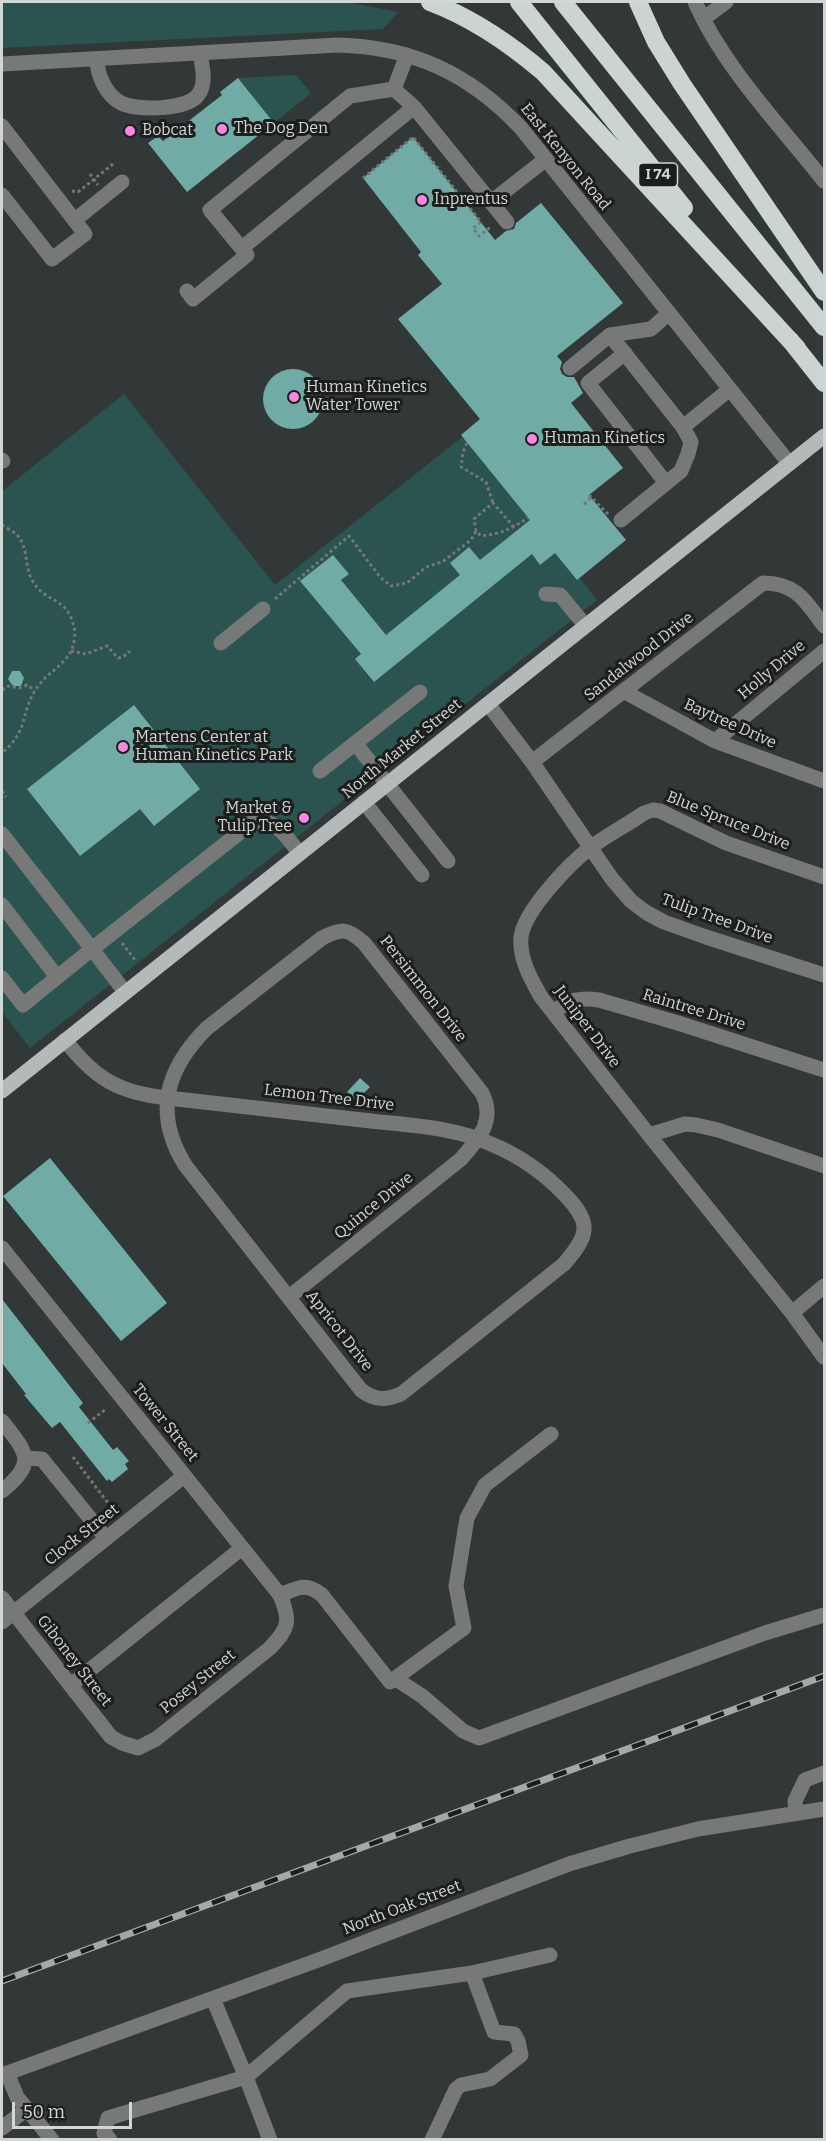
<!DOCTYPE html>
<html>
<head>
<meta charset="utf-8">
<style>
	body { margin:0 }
	#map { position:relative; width:826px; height:2141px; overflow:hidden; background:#323837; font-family:Bitter,serif }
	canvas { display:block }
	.frame { position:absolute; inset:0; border:3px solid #d2d6d5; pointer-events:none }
	.scale { position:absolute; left:12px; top:2102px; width:120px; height:27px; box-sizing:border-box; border:3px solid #d2d6d5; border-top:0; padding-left:8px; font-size:18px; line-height:21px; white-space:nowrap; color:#d2d6d5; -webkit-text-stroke:4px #1c1e1e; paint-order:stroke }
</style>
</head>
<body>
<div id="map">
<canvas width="826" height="2141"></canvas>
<div class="frame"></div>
<div class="scale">50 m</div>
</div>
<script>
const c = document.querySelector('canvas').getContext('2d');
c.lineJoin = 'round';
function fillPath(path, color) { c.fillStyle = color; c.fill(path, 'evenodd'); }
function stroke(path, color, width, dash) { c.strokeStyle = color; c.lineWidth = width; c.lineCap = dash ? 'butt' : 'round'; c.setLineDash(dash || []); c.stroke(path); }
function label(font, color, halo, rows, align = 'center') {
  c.font = font + ' Bitter,serif'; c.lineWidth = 6; c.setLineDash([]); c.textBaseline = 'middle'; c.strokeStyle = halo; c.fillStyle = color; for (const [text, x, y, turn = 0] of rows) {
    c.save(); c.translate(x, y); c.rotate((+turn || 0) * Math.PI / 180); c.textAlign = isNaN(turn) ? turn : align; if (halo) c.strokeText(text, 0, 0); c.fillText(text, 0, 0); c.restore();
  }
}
fillPath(new Path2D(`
	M2,2H346L398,12L383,29L2,48Z
	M296,75L311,93L274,123L238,78Z
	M124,394L275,585L466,434L597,600L30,1048L2,1012V491Z`), '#2b534f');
fillPath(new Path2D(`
	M238,78L274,123L187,192L148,143L158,136L163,141L222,95L220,92Z
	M413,137L495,240L506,231L514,229L516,223L541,203L623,303L557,356L562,362L560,369L562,374L567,377H574L583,393L571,403L623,468L589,495L626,540L577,580L555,553L540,565L532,554L374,682L355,659L361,654L300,581L333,555L349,574L341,580L386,635L460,575L450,563L469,547L480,560L530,520L461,435L480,419L398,319L442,284L418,255L421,252L363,178Z
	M263 399a30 30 0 1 1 60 0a30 30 0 1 1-60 0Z
	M12,671H20L24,678L21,686H13L8,679Z
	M134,705L200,789L154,826L140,809L80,856L27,789Z
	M360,1078L370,1087L356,1101L347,1092Z
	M50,1158L167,1303L121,1341L3,1196Z
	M2,1299L83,1403L79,1407L113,1450L117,1447L129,1461L125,1464L128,1469L112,1482L109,1479L107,1481L60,1422L52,1428L24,1395L26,1394L2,1363Z`), '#70aca5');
stroke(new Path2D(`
	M90,174L98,185
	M363,178L413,137L481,222L473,228L479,236L492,226
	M72,191L78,192L113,164
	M467,443L463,452L461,467L486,482L493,503
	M589,495L609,515
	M584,504L591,498
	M2,525C6,528 13,531 17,535C29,548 24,567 33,582C46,603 67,596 74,627C76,635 74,646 70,653C62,666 47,674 38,686C20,710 30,730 2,753
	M514,527L493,503L474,519L476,531L481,536C503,533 509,530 528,518
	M275,599L349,536L380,577L391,586L407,583L426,567L442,562L471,540L476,531
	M71,651L86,654L107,646L118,658L123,657L130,651
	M2,690L9,686L19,688L27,685L35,690
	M2,791L6,797
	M122,943L135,960
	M88,1423L106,1409
	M73,1457L111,1507`), '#737877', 3, [3, 3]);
stroke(new Path2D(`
	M695,2C724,68 780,125 824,181
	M703,19L726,2
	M97,59C97,75 106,95 121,103C137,111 187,110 198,95C207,84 202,66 200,53
	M2,64L338,45C413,47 470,74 521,128L789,463
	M394,89L414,107L507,222
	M2,126L85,234L52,259L2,195
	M491,202L546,159
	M75,220L122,182
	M242,248L414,107
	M187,291L193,299L247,255L210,210L350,96L394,89L407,55
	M610,335L683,427L691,442L688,454L681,471L621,520
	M625,353L588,383L666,483
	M570,368L610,335L651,329L669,313
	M683,427L730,389
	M2,460L3,461
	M546,594L560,595L585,625
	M221,643L263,609
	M625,692L715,741L824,781
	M488,704L532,762L612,879L631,901L647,913L664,922L706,937L824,975
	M715,741L824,651
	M355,743L448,861
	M532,762L763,583C797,583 806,602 824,626
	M320,771L420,692
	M364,802L422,875
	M2,834L92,949L253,822C275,817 287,837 299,853
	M824,877L726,843L660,811L653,810L644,813C627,825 607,835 590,848C569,864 524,911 521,937C519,959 531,979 541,997L649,1135L792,1313L824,1357
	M2,905L57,977
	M2,978L23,1005L92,949L125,992
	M554,1012C568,1000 580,997 599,1000L678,1023L824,1070
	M65,1040C95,1079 119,1093 168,1098C233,1105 297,1113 362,1120C404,1125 452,1126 491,1144C518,1155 545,1174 565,1195C593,1224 588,1236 564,1264L401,1394C386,1400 375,1401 361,1390L185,1165C153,1113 166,1069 207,1028L322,938C342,928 347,928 364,943L482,1093C496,1121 479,1138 461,1159L289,1297
	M649,1135L685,1124L696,1125L718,1130L824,1166
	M2,1248L280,1595C291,1621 289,1628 270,1648L156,1739L138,1748L122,1743L111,1737L2,1598
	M792,1313L824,1286
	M2,1421C26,1452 38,1462 2,1491
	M25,1458L42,1459L106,1538
	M280,1595C298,1588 305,1582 322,1595L390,1682L464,1628L456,1586L467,1518L485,1485L551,1434
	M2,1622L184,1476
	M396,1679L422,1696L463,1731L479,1738L765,1633L824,1615
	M71,1685L242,1548
	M796,1813L795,1801L805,1780L824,1773
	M7,2073L17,2097L52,2140
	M2,2075L321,1959L569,1864L630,1846L698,1829L824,1809
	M2,2128L27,2109
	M110,2140L104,2133L108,2118L246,2077L213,1999
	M270,2140L246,2077L347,1991L472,1973L550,1955
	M432,2140L456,2089L461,2085L490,2079L521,2055L518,2041L514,2034L494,2032L472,1973`), '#767978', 15);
stroke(new Path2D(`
	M2,1091L824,436`), '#b4bab9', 15);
stroke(new Path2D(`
	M430,2C473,18 509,43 543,72L797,348
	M519,2L684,208
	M563,2L824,327
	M638,2L656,42L682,84L824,292
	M790,340L824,383`), '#ccd4d3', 18);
const rail = new Path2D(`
	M2,1981L824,1676`);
stroke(rail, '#a4a9a8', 7);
stroke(rail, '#1c1e1e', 4.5, [14]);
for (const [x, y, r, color] of [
	[222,129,6,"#fd86e1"],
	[130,131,6,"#fd86e1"],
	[422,200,6,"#fd86e1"],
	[294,397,6,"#fd86e1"],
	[532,439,6,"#fd86e1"],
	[123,747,6,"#fd86e1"],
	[304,818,6,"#fd86e1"]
]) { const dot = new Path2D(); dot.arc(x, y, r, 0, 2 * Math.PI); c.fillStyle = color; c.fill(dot); stroke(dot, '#1c1e1e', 2); }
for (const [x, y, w] of [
	[658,175,39]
]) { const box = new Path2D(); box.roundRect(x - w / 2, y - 12, w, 24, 4.5); c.fillStyle = '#1c1e1e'; c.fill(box); stroke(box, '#d2d6d5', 1.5); }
label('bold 15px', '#d2d6d5', null, [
	["I 74",658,175]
]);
label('16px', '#d2d6d5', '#1c1e1e', [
	["The Dog Den",234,129],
	["Bobcat",142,131],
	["Inprentus",434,200],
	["Human Kinetics",306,388],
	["Water Tower",306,406],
	["Human Kinetics",544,439],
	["Martens Center at",135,738],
	["Human Kinetics Park",135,756],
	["Market &",292,809,"right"],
	["Tulip Tree",292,827,"right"]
], 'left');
label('16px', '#d2d6d5', '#1c1e1e', [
	["East Kenyon Road",565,157,51],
	["Sandalwood Drive",639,657,-38],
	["Holly Drive",772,670,-40],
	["Baytree Drive",730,724,24],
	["North Market Street",402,749,-39],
	["Blue Spruce Drive",728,821,22],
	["Tulip Tree Drive",717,919,20],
	["Persimmon Drive",423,989,52],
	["Raintree Drive",694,1010,17],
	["Juniper Drive",587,1027,53],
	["Lemon Tree Drive",329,1098,7],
	["Quince Drive",374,1206,-39],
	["Apricot Drive",339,1331,52],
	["Tower Street",165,1423,51],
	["Clock Street",82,1535,-38],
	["Giboney Street",74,1661,52],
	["Posey Street",198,1682,-39],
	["North Oak Street",402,1908,-21]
]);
</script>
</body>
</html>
